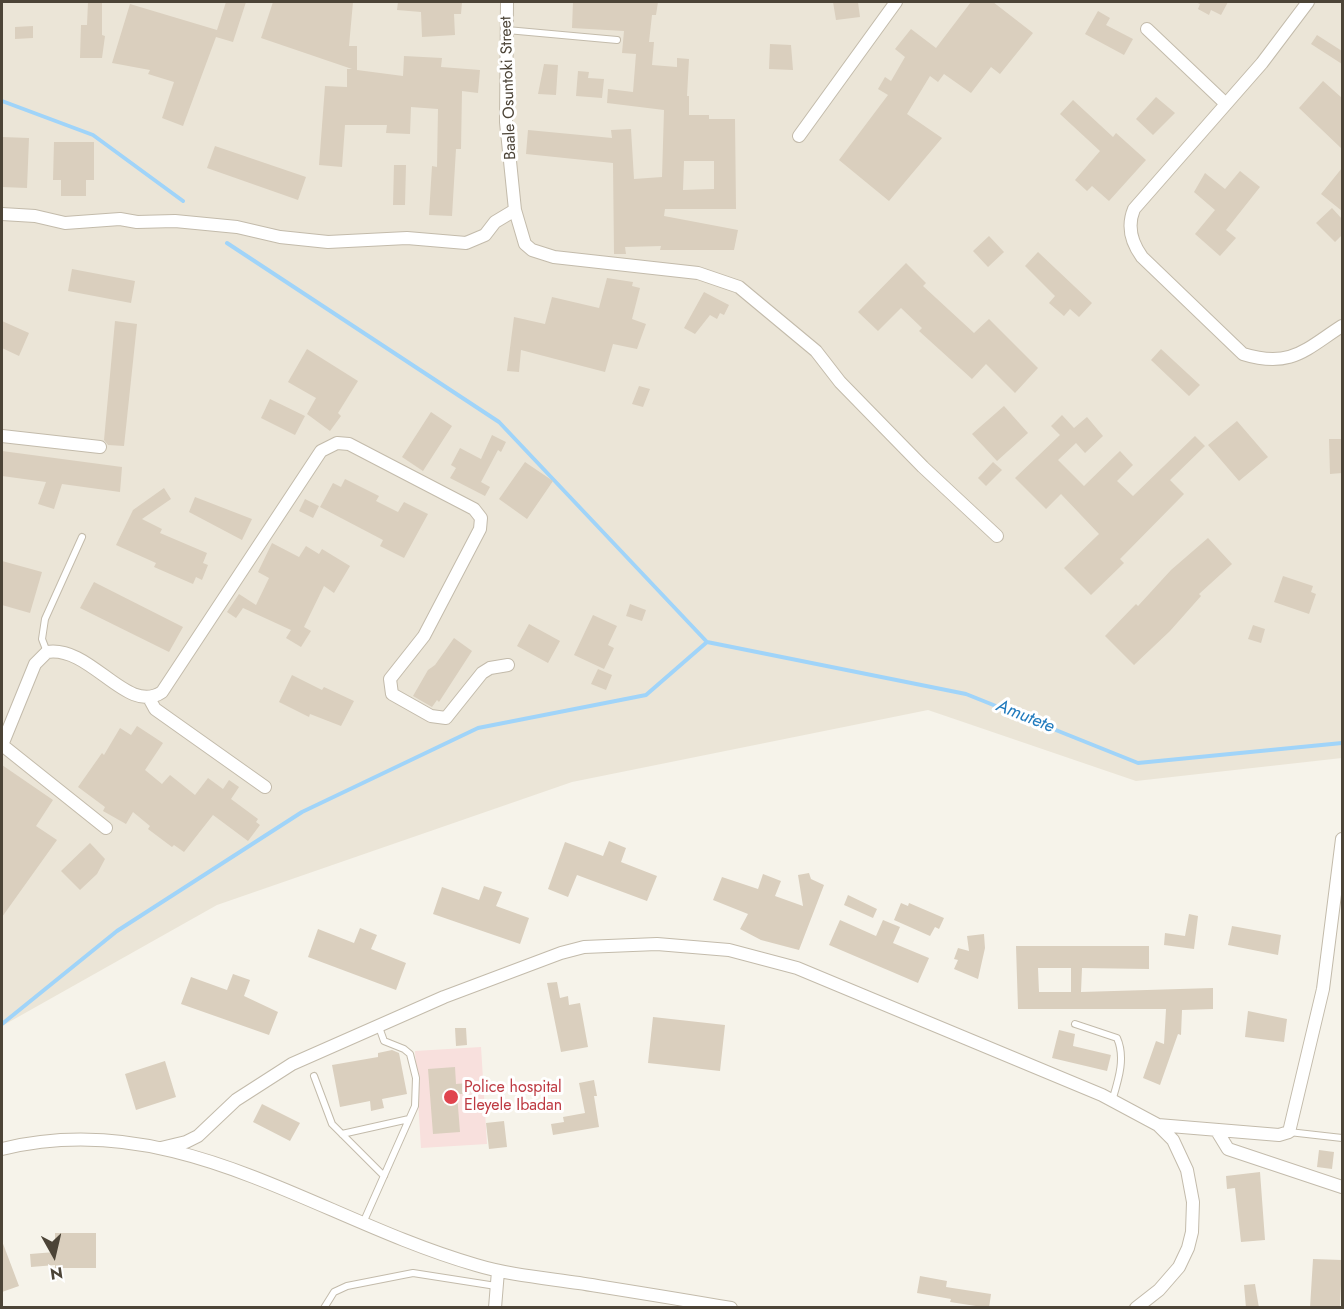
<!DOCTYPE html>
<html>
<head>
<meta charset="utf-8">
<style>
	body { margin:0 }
	#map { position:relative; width:1344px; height:1309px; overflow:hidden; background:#f6f3ea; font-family:Jost,sans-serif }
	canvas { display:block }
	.frame { position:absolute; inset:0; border:3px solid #4c4437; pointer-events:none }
	.north { position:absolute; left:24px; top:1225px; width:60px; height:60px; -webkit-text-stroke:4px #fff; paint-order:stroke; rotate:172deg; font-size:16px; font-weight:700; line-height:24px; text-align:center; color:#4c4437 }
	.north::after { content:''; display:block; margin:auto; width:21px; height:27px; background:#4c4437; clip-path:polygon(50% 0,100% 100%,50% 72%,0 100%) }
</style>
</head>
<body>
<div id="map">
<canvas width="1344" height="1309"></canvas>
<div class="frame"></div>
<div class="north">N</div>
</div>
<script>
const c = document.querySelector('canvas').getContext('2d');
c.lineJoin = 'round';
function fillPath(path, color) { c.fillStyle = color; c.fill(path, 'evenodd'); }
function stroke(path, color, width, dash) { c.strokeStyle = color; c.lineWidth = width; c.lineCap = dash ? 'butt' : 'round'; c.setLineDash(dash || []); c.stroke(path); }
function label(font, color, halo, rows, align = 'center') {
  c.font = font + ' Jost,sans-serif'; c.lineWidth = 6; c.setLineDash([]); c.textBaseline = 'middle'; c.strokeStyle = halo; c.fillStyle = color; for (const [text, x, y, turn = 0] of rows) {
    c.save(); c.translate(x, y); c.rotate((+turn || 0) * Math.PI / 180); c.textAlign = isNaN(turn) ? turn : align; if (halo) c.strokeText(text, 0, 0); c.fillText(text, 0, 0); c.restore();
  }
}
fillPath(new Path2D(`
	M2,2H1342V758L1136,781L928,710L572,782L217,905L2,1026Z`), '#ebe5d7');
fillPath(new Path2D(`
	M481,1047L487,1144L421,1148L415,1051Z`), '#f8e0dd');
stroke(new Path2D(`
	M2,101L93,135L183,201
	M227,243L499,422L707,642
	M707,642L966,694L1138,763L1342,743
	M2,1024L117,931L302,812L478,728L646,695L707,642`), '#a0d4f9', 4);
fillPath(new Path2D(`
	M88,2H102V35L105,36L102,58H80L81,25H87Z
	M226,2H246L233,42L216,37L183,126L162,118L174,82L148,74L150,70L112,63L130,4L217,30Z
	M273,2H353L349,46H357V70L403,76L404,56L442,58L441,67L480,70L478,93L462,91L461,149H456L452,216L429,215L432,166L437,167L438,109L411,107L410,134L386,133L387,125H345L342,167L319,165L325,86L347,87V69H352L261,38Z
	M398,2H462L461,14H454L455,35L422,37L421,12L397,10Z
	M573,2H658L656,15H652L649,42H654L652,65L677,67V58L689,59L687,96H689V115H709V119H735L736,209H665L664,216L738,230L734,250H660L661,246L625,247L626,254H614L613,163L526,154L528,130L612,138L611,130L631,129L634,179L662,177L664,110L607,103L608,89L633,92L636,54L622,53L624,31L572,28ZM684,161H714V189L683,190Z
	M833,2H858L860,17L836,20Z
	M971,2H993L1033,33L1000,74L991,67L971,93L944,74L938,82L930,76L907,114L942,138L889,201L839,160L888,95L878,89L885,77L891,81L905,57L895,49L911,29L936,48Z
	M1195,2H1228L1221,15L1211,10L1209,15L1198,9L1200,4Z
	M1098,11L1110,18L1106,25L1133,39L1124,55L1085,34Z
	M33,26V38L15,39V27Z
	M1317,35L1342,51V64L1311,44Z
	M770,44L791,45L793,70L769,69Z
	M544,64L558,65L556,95L538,94Z
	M578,71L589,72L588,78L604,79L602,98L576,96Z
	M1323,81L1342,98V149L1299,108Z
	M1156,97L1175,113L1153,135L1136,119Z
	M1073,100L1113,137L1116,133L1146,160L1109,201L1092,186L1087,191L1075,180L1100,151L1060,114Z
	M2,137L29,138L27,188L2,187Z
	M54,142H94V180H86V196H61V180H53Z
	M215,146L306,177L298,200L207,168Z
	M394,165H406L405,205H393Z
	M1342,168V211L1321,194Z
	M1240,171L1260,187L1226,230L1236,238L1220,256L1195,234L1215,210L1194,192L1205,173L1225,189Z
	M1332,208L1342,219V235L1335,242L1316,223Z
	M989,236L1004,252L988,267L973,251Z
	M1038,252L1092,303L1079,317L1070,309L1064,316L1049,303L1055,296L1025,266Z
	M906,263L926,283L923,286L974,333L989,319L1038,368L1015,393L986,364L972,379L919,331L922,328L901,308L878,331L858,312Z
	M72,269L135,281L131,303L68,291Z
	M607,278L633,282L632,286L640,288L632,319L646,324L637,349L613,344L605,372L521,350L519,372L507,371L514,317L545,324L552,297L599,308Z
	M704,292L729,305L724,315L720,313L717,319L710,315L695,334L684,328Z
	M2,321L29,333L19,356L2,348Z
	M115,321L137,324L124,446L108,445L104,440Z
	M307,349L358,381L338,413L341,416L330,431L307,414L316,398L288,382Z
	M1161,349L1200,385L1189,396L1151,360Z
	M639,386L650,389L643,407L632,404Z
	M270,399L305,416L295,435L261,418Z
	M1004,406L1028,433L997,461L972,434Z
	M431,412L452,426L423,471L402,457Z
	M1062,415L1074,428L1087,417L1103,436L1085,453L1076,443L1058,460L1084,486L1120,451L1133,465L1117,481L1133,496L1195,436L1205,446L1170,480L1184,494L1120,559L1124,563L1091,595L1064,568L1099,534L1061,494L1046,509L1015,478L1060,435L1051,426Z
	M1237,421L1268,457L1239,481L1208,445Z
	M492,435L506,442L501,452L498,450L481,482L490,487L485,496L450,478L456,468L451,465L460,448L481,459Z
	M1329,439H1342V473L1330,474Z
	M2,451L122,467L120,492L62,484L54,509L38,504L46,482L2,476Z
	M525,462L553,481L527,519L499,499Z
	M993,462L1002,470L986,486L978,478Z
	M345,479L379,496L376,501L398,512L404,502L428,514L404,558L380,546L383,540L320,507L333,483L341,487Z
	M164,488L171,499L142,519L162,529L160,533L207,553L203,563L208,565L202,580L196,577L193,584L154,567L156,563L116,545L133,510Z
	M195,497L252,519L242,540L189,512Z
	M305,499L319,506L313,518L299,511Z
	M1208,538L1232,564L1199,594L1201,596L1170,631L1134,665L1105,636L1136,604L1138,606L1171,570Z
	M272,543L299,557L306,546L319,554L322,549L350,566L334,593L324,586L304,627L311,631L301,647L286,638L291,630L243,608L236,618L227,612L239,594L256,605L269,578L258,572Z
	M2,561L42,572L30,613L2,605Z
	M1283,576L1313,586L1311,592L1316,594L1309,614L1274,602Z
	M94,582L183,627L169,652L80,608Z
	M630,604L646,610L642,621L626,616Z
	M593,615L617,626L608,645L614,648L604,669L574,655Z
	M529,624L560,641L548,663L517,646Z
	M1253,625L1265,629L1261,643L1248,639Z
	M454,638L472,651L439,702L437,700L432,707L413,696L428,670L435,665Z
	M598,669L612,675L606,690L591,684Z
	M292,675L322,690L324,687L354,701L341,726L310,714L309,717L279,702Z
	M137,726L163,743L145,770L162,784L170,775L195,795L208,778L223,789L229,780L239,787L231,799L258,819L256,822L260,825L248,841L213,815L184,852L174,845L172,847L148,829L150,826L133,812L126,824L103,811L105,807L78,787L102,753L104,755L120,728L131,735Z
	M2,765L53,800L36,826L57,840L2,917Z
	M609,841L626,848L621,862L657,876L647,901L577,875L568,897L548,889L565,842L603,856Z
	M90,843L105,859L97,874L80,890L61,871Z
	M809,873L811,879L824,885L799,950L761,940L740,929L748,914L713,900L722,877L758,889L763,874L781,881L775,896L803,906L798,875Z
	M484,886L502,892L496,906L529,918L520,944L433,914L442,887L479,900Z
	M848,895L877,909L873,918L844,905Z
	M901,903L908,906L909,903L944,918L939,929L935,927L930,936L894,920Z
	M1189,914L1198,916L1194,949L1164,945L1165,933L1185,936Z
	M840,920L876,936L883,920L900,927L893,943L929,958L918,983L829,945Z
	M1232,926L1281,935L1278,955L1228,945Z
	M360,928L377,935L371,949L406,963L396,990L308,957L318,929L354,943Z
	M984,934L985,948L978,979L954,969L958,960L954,959L958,948L969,951L967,936Z
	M1016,946H1149V969L1082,968L1081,992L1213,988V1009L1182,1010L1181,1035L1178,1034L1160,1085L1143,1078L1156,1041L1164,1044L1166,1009H1018ZM1038,968H1071V992H1039Z
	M233,974L250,980L244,996L278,1012L269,1035L181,1004L191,977L227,990Z
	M557,982L560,998L568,996L569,1005L580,1003L588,1047L561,1052L547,983Z
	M1248,1011L1287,1019L1284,1042L1245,1037Z
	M653,1017L725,1025L720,1071L648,1063Z
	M455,1028H466L467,1045L456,1046Z
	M1059,1030L1075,1034L1073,1046L1111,1055L1107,1071L1052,1058Z
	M392,1050L399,1053L407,1094L382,1099L384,1108L371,1111L370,1101L340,1107L332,1065L378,1057V1053Z
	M165,1061L176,1097L136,1110L125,1074Z
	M455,1067L456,1084L467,1083L468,1094H457L460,1132L433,1134L428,1069Z
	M594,1080L597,1096H594L599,1127L553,1135L551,1124L564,1122L563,1117L585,1113L579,1083Z
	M262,1104L300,1123L290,1141L253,1122Z
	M504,1121L507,1147L489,1149L486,1123Z
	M1319,1150L1334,1152L1332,1169L1317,1167Z
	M1260,1172L1265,1240L1241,1242L1235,1188L1227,1189L1226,1176Z
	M55,1233H96V1268H55V1265L31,1267L30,1254L55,1252Z
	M2,1241L19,1286L2,1292Z
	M1313,1259L1342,1260L1340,1308H1310Z
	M920,1276L947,1281L946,1287L991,1294L989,1308L950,1302L951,1299L917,1293Z
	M1255,1284L1259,1308H1246L1244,1285Z`), '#dacfbe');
const service = new Path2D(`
	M507,30L617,40
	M47,652L42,639L45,619L82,537
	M1075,1024L1117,1038C1126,1058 1118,1081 1112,1101
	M314,1076L332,1124L384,1176
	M1289,1132L1342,1138
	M342,1134L409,1119
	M363,1223L415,1106L416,1078L410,1054L404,1049L384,1041L379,1027
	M324,1308L334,1292L347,1286L413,1273L496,1286`);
const minor = new Path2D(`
	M507,2L506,122L515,210L525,244L532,250L554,257L698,273L739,287L816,351L840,382L923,467L997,536
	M1308,2L1262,63L1134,209C1127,226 1131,242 1142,257L1243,354C1291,369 1306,349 1342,326
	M1147,29L1226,104
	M799,136L896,2
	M2,214L35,216L65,223L120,219L137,222L175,221L237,227L280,237L328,242L407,238L466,243L485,235L495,222L515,210
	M2,436L100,447
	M149,698L155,709L265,787
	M2,745L35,664L47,652C91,645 127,716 162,692L321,451L337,443L349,444L474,509L481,518L480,529L424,636L390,679L392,694L431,716L446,718L482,673L490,668L508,665
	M2,745L106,828
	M1158,1125L1279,1135L1289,1132L1323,989L1342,839
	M1217,1131L1228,1149L1342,1187
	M161,1148L186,1142L198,1136L236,1100L292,1064L444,997L561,953L584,947L657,944L729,950L797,968L1102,1095L1158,1125L1173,1140L1187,1170L1193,1202L1192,1232L1188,1248L1179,1267L1159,1290L1136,1308
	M2,1149C177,1106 316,1219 476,1265C509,1275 545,1278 579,1283C629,1291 680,1299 731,1308
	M495,1308L498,1271`);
stroke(service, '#c3bbab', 8);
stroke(minor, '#c3bbab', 14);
stroke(service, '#fff', 6);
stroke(minor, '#fff', 12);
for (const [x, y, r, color] of [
	[451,1097,8,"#e0444e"]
]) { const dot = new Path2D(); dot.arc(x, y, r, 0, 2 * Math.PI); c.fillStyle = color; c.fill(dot); stroke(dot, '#fff', 2); }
label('16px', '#4c4437', '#fff', [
	["Baale Osuntoki Street",509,88,-92]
]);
label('16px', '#be3a42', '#fff', [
	["Police hospital",464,1088],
	["Eleyele Ibadan",464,1106]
], 'left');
label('italic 18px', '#207abd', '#fff', [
	["Amutete",1025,717,22]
]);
</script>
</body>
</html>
